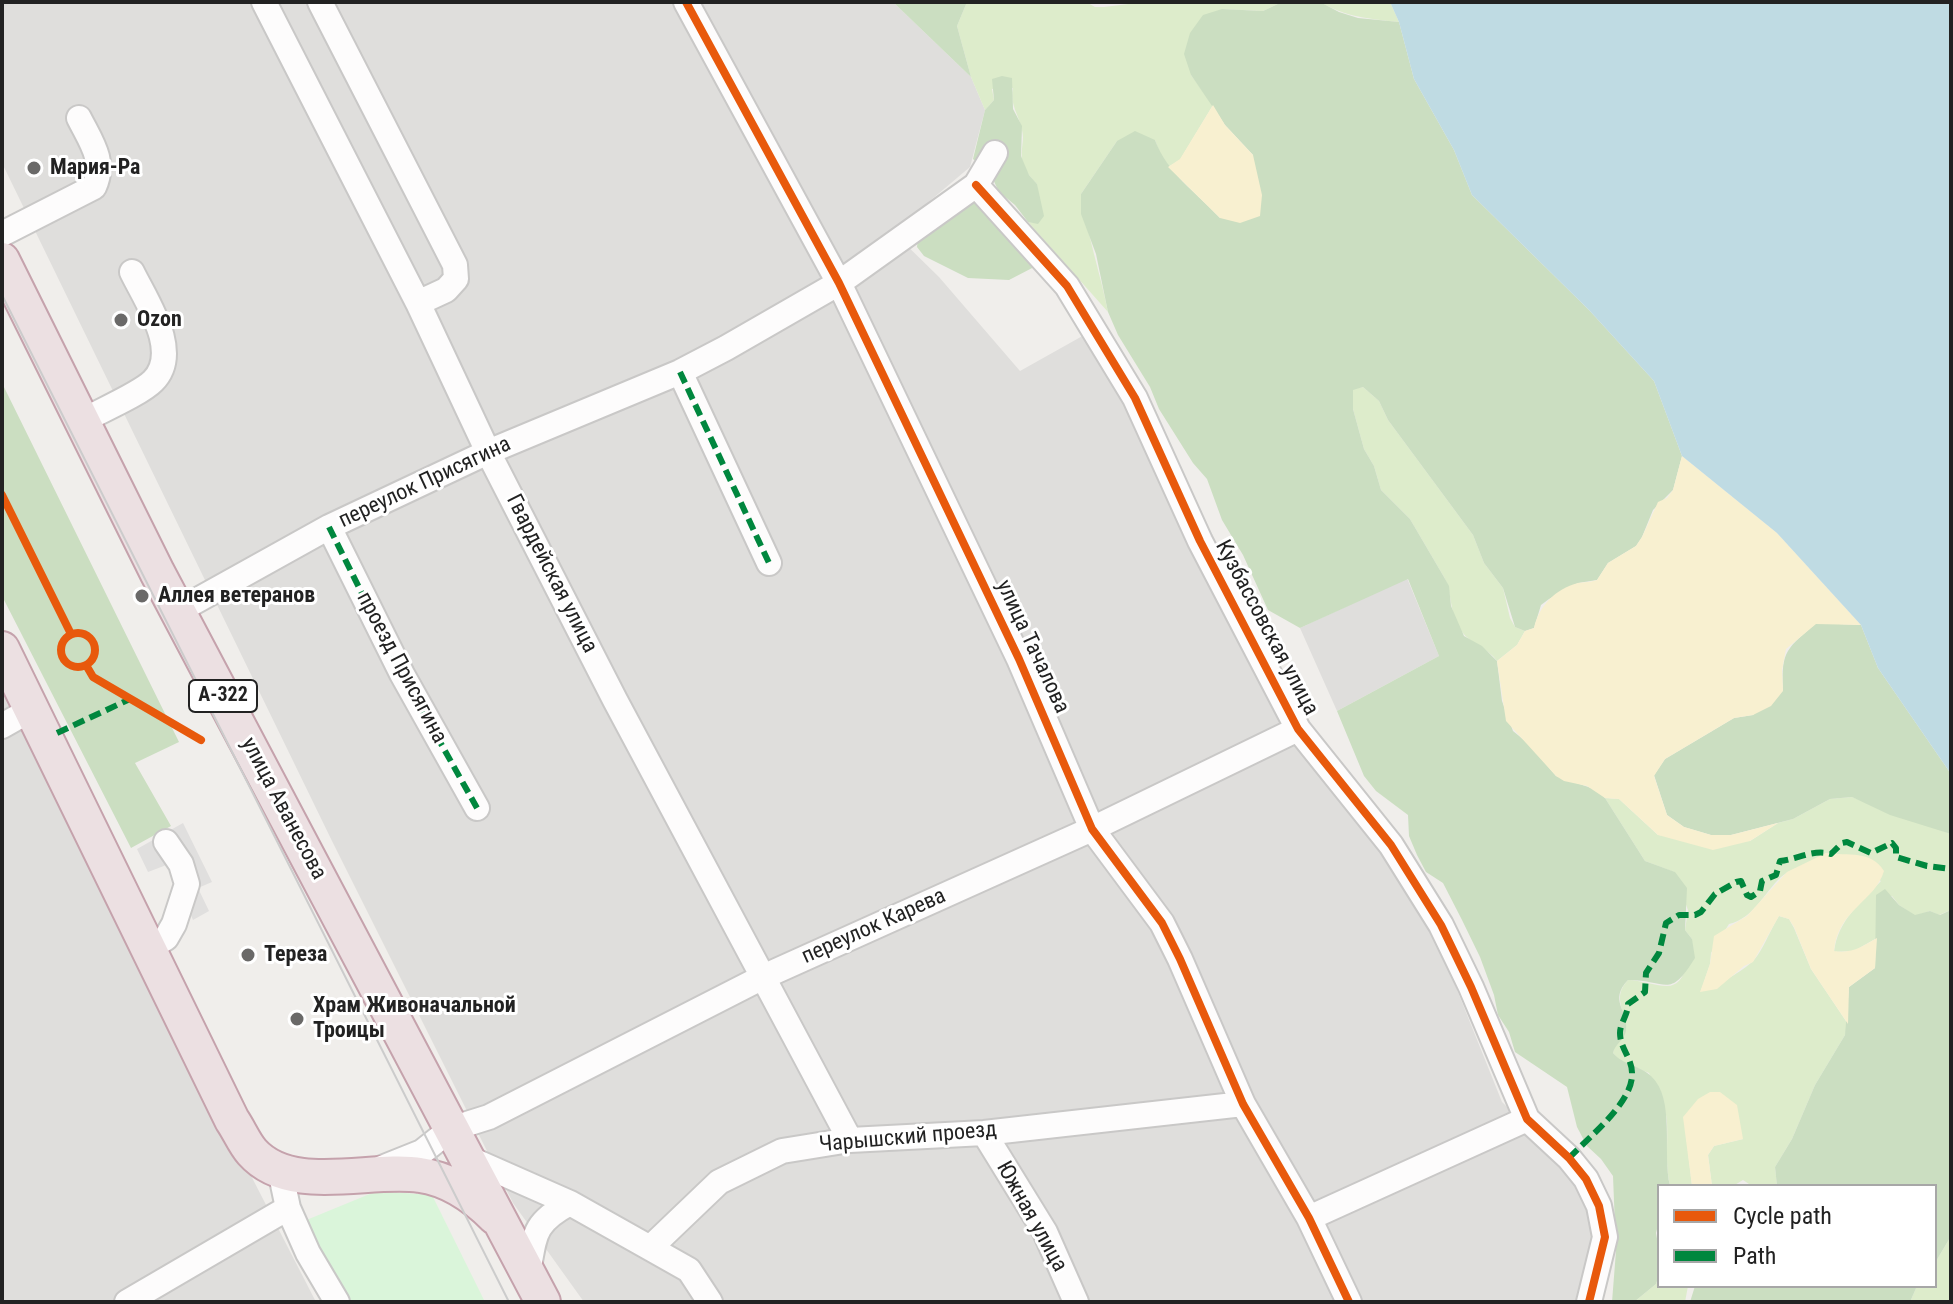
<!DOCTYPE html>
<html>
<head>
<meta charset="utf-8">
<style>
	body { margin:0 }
	#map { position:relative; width:1953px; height:1304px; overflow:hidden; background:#f0eeeb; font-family:"Roboto Condensed",sans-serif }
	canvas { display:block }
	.frame { position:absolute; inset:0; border:4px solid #222; pointer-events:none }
	.legend { position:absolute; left:1657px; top:1184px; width:280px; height:104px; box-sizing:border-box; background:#fff; border:2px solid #a7a7a7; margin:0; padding:10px 14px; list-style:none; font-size:24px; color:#222 }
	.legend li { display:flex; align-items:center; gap:16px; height:40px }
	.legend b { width:40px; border:2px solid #a7a7a7 }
</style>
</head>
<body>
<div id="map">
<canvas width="1953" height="1304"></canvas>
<div class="frame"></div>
<ul class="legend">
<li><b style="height:10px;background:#e8590c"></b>Cycle path</li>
<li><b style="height:10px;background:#00873e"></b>Path</li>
</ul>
</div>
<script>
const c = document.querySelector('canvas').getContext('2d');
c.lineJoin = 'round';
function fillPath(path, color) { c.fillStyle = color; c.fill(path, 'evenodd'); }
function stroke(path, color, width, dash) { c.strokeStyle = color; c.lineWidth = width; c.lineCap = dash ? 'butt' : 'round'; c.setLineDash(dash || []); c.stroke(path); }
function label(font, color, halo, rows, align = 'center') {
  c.font = font + ' "Roboto Condensed",sans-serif'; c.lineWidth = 6; c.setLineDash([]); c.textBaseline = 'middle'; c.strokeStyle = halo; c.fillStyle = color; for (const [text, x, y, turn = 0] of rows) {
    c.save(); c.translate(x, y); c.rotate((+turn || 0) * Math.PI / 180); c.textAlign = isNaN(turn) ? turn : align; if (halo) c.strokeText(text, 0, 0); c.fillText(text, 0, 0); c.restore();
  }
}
fillPath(new Path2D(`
	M2,2H893L971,77L985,110L970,167L893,232L939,277L1020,371L1086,334L1129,389L1297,716L1435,935L1502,1102L1564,1162L1584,1193L1595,1229L1578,1302H584L513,1203L332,841L2,163Z
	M1407,578L1439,656L1337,711L1300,628Z
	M2,680L154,987L316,1302H2Z`), '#dfdedc');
fillPath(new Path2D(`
	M967,2H1086L1095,7H1104L1145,2H1282L1263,11L1222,9L1191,75L1213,105L1180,160L1168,167L1162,159L1155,140L1117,141L1081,194C1087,234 1100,272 1108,312L1028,222L1038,223L1037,184C1031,178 1026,172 1023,163C1020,154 1023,146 1023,137C1022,118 1009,107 1013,88L992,89L994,100L985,110L971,77L957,26Z
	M1320,2H1390L1399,22C1370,19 1346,17 1320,2Z
	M1363,387L1379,401L1388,420L1473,535L1484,563L1503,588L1510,618L1515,627L1525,631L1517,645L1497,661C1488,648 1471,644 1462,632C1449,616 1453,594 1444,577L1410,519L1381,490L1374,466L1364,449L1353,409V389Z
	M1852,797L1951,834V910L1939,915L1930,911L1915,916L1899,905L1892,896L1876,895L1877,938L1854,951L1834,952C1838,920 1861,902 1881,881L1826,853C1813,864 1794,866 1781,877C1764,893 1754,918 1729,924L1711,953L1710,964L1701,991C1719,984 1737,975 1752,962C1762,953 1771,928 1779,916L1789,919L1794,928L1811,969L1848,1024L1845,1035L1815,1085L1792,1139L1775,1167L1777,1186H1752L1743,1180L1733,1186H1712L1708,1155L1714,1146L1743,1139L1684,1117L1692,1186H1670C1665,1164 1668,1144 1667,1122C1666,1105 1655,1088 1649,1073L1620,1061L1613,1053L1615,1043L1623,1037C1624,1031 1625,1023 1624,1017C1620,1002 1616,993 1628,980C1641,980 1654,986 1667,986C1688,986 1688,954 1692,939L1685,930L1688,910L1674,872L1645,861L1605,798L1619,799L1658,835L1750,841L1778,823L1793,819L1830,799Z
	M1951,1236V1302H1910L1917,1286H1935V1263Z
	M1659,1275V1286H1688L1685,1302H1634L1656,1284Z`), '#ddeccb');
fillPath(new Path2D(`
	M893,2H967L957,26L971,77Z
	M1282,2H1320L1339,12L1358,18L1399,22L1414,79L1454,150L1472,195L1589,310L1654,381L1682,456L1673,490L1653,510L1642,537L1636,546L1608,563L1597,580L1578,583L1549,599L1541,605L1534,628L1525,631L1515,627L1503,588L1484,563L1473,535L1388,420L1379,401L1363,387L1353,390V409L1364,449L1374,466L1381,490L1410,519L1444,577L1449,586L1451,606L1464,636L1482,646L1497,661L1502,701L1513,731L1530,745L1556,776L1597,790L1605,798L1645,861L1675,872L1687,888L1685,930L1692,939L1695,958C1669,1000 1668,980 1628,980C1608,1001 1629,1010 1626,1031C1624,1040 1615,1044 1613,1053C1623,1065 1639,1065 1651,1076C1676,1099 1662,1153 1670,1186H1659V1221L1656,1233L1659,1250V1275L1656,1284L1634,1302H1612L1616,1251L1613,1176L1601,1159L1587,1146L1577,1127L1567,1087L1515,1052L1509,1032L1498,1015L1494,995L1480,957L1462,920L1443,883L1426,872L1417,855L1409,836L1408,815L1376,791L1364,776L1337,711L1439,656L1408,579L1300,628L1268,610L1243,555L1222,520L1207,479L1193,463L1159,409L1150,387L1118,335L1108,312L1096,254L1081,214V194L1117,141L1135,131L1155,140C1167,173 1196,192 1220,218L1253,155L1225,125L1191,75L1184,54L1190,33L1203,15L1222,9L1263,11Z
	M1002,76L1012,78L1013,109L1022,126L1021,156L1029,175L1037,184L1044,216L1038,224L1028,222L1015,205L999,192L990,173L973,159L985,110L994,100L992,79Z
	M977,200L1036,266L1009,280L968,278L924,256L917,247L918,238L933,222Z
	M2,383L179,742L135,763L171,826L131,848L2,596Z
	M1816,623L1861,625L1878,668L1951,774V834L1890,815L1852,797L1830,799L1793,819L1731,835H1711L1684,827L1667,815L1654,775L1665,759L1734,718L1753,715L1783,690C1781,650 1787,649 1816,623Z
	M1885,889L1899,905L1915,915L1930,911L1940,915L1951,910V1236L1935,1263V1186H1777L1775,1167L1792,1139L1815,1085L1845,1035L1849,987L1875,968L1876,895Z
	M1695,1286H1917L1910,1302H1690Z`), '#cbdec1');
fillPath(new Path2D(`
	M1213,105L1225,125L1253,155L1262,195L1260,216L1240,223L1220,218L1168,167L1180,159Z
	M1682,456L1777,533L1861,625L1816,624L1786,649L1782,670L1783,691L1771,706L1753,715L1734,718L1665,759L1654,776L1667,815L1684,827L1711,835H1731L1778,823L1750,841L1713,850L1658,835L1619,799L1605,798L1587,786L1564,781L1556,776L1506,721L1497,661L1517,645L1525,631L1534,628C1539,606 1555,589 1578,583C1584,582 1591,582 1597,580L1608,563L1636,546L1642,537L1658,502L1667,498L1673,490Z
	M1826,853C1848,856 1871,850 1884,871C1875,902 1838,909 1834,951C1852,954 1863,946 1877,938L1875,968L1849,987L1848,1024L1811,969L1794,927L1789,919L1779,916L1753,962L1744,966L1717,989L1700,992L1710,964L1714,936L1747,916L1787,872Z
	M1710,1092H1720L1737,1105L1743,1139L1714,1146L1708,1155L1712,1186H1692L1683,1117L1698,1099Z`), '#f8f0d0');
fillPath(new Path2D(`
	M377,1191L432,1195L485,1302H343L304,1221Z`), '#daf5da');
fillPath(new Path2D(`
	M183,823L212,882L198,888L209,911L193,920L169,864L148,872L137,849Z`), '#e0dfde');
fillPath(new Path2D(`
	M1390,2H1951V774L1878,668L1861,625L1777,533L1682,456L1654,381L1589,310L1472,195L1454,150L1414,79L1399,22Z`), '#bfdbe3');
const minor = new Path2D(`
	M264,2L418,303L488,452L615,700L850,1140
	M320,2L455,265L456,279L446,290L418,303
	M686,2L839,283L1019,659L1092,829L1162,923L1180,959L1243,1104L1309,1218L1349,1302
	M976,185L1067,286L1135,398L1200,541L1298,729L1391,845L1441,925L1471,987L1527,1119L1569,1158L1586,1179L1599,1206L1605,1237L1589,1302
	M2,234L94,187C106,161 91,142 79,118
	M680,372L769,563
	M82,421C100,411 140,394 153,381C182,352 146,301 132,272
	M329,527L402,674L477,808
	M178,611L329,527L488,452L680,372L726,348L839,283L976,185L995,153
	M2,726L32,709
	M148,949L166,938L174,924L187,884L181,864L166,842
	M984,1133L1045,1232L1076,1302
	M468,1158L570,1203L650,1248L719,1182L782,1151L850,1140L984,1133L1243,1104
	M382,1168L422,1152L451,1129L489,1117L763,977L1092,829L1298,729
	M280,1170L288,1208L308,1253L337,1302
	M1309,1218L1527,1119
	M650,1248L689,1270L710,1302
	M528,1273C535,1234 533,1223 570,1203
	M127,1302L288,1208`);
const highway = new Path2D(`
	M2,260L157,572L543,1302
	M2,649L232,1120C239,1130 244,1143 252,1152C291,1196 371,1167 420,1175C449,1179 475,1197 495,1217`);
stroke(minor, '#c9c8c7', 28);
stroke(highway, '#c5a2ac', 38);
stroke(minor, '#fdfcfc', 24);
stroke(highway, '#ece0e2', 34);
stroke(new Path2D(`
	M2,295L509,1302`), '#ccc', 2);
stroke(new Path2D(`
	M680,372L769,563
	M329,527L402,674L477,808
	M57,733L130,699
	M1569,1158C1588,1138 1632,1103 1632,1075C1633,1059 1620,1049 1620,1033C1620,1023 1628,1015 1628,1004L1645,992L1646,973L1659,953L1666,923L1679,915H1695L1701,912L1715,894L1736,882L1741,881L1747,895L1751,897L1760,891L1762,881L1776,875L1780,861C1798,859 1813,849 1831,854L1842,843L1847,842L1871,853L1892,843L1896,848V857L1927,866L1951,869`), '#00873e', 6, [12, 6]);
stroke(new Path2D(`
	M686,2L839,283L1019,659L1092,829L1162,923L1180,959L1243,1104L1309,1218L1349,1302
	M976,185L1067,286L1135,398L1200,541L1298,729L1391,845L1441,925L1471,987L1527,1119L1569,1158L1586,1179L1599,1206L1605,1237L1589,1302
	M2,495L71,634
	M61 650a17 17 0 1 1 34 0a17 17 0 1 1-34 0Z
	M86,665L93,677L201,740`), '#e8590c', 8);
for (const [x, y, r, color] of [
	[34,168,8,"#6a6968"],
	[121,320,8,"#6a6968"],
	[142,596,8,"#6a6968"],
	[248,955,8,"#6a6968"],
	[297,1019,8,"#6a6968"]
]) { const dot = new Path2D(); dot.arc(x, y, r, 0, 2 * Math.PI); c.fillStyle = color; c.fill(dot); stroke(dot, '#fff', 3); }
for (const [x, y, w] of [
	[223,696,68]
]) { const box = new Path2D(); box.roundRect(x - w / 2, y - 16, w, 32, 6); c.fillStyle = '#fff'; c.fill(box); stroke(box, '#222', 2); }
label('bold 20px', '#222', null, [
	["А-322",223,696]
]);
label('bold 22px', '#222', '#fff', [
	["Мария-Ра",50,168],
	["Ozon",137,320],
	["Аллея ветеранов",158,596],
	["Тереза",264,955],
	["Храм Живоначальной",313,1006],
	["Троицы",313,1031]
], 'left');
label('22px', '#222', '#fff', [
	["переулок Присягина",425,483,-25],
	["Гвардейская улица",551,574,63],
	["Кузбассовская улица",1266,628,62],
	["улица Тачалова",1032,647,65],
	["проезд Присягина",401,668,62],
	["улица Аванесова",283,809,62],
	["переулок Карева",874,927,-24],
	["Чарышский проезд",908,1138,-5],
	["Южная улица",1031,1217,61]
]);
</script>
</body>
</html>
